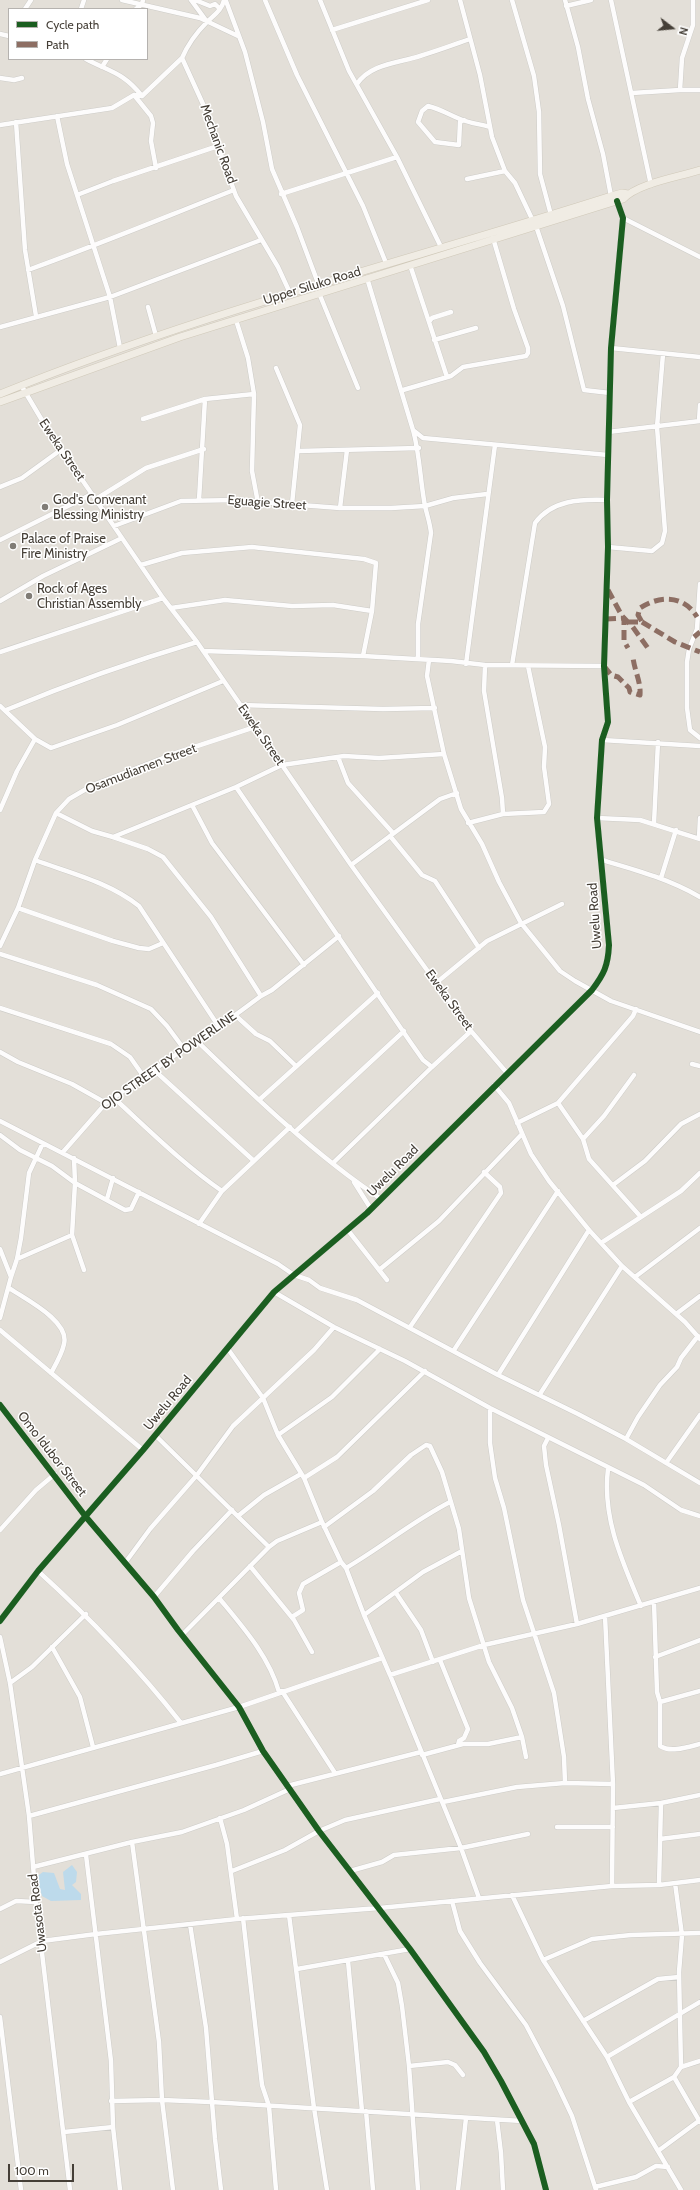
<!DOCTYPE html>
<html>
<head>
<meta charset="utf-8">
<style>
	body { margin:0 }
	#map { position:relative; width:700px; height:2190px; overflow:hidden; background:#efeeea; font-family:Cabin,sans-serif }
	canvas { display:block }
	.legend { position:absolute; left:8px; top:8px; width:140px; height:52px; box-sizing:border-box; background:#fff; border:1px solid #b5b2af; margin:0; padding:5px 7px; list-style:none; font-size:12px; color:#453f37 }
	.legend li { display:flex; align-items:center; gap:8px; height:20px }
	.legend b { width:20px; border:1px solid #b5b2af }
	.north { position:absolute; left:652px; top:8px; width:40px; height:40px; -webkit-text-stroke:3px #fff; paint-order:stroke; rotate:106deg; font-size:11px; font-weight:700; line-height:16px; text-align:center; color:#453f37 }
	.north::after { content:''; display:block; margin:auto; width:14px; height:18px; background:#453f37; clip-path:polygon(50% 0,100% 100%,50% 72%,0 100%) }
	.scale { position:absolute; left:8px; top:2164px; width:66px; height:18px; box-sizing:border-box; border:2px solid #453f37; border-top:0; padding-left:5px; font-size:12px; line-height:14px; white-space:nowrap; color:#453f37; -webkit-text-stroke:3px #fff; paint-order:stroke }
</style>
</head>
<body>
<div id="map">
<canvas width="700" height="2190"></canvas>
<ul class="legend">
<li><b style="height:5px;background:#1b5e20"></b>Cycle path</li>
<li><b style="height:5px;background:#8d6e63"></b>Path</li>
</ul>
<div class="north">N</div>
<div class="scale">100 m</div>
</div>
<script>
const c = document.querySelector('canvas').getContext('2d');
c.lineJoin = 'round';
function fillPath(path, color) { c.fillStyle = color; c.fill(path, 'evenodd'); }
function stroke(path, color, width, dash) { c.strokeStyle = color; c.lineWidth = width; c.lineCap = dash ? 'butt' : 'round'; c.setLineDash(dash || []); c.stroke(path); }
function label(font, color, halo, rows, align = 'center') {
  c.font = font + ' Cabin,sans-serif'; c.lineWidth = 3; c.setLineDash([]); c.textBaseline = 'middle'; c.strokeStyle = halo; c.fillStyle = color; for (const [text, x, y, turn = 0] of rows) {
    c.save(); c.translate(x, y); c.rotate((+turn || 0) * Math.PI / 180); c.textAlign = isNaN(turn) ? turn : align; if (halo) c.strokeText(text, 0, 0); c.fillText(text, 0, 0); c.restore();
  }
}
fillPath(new Path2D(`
	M0,0H700V2190H0ZM9,9H147V59H9Z`), '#e3dfd8');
fillPath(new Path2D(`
	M72,1865L77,1872L76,1882L72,1885L81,1894V1900L51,1901L42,1896L36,1877L43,1872L54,1873L60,1889L65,1890L63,1872Z`), '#bddaeb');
const minor = new Path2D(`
	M122,0L200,18L238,36
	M191,0L205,19
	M195,0L210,6L215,4L220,9
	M224,0C222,10 214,15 207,22C196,33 188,44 182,58L213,126L218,146L236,196L278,267L290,293
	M265,0L297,75L363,206L386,263
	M320,0L349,71L397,157L441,247
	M460,0L480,75L492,137L505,171L515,183L533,221
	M512,0L534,76L539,112L540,174L551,215
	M565,0L578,47L588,99L603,154L611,196
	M611,0L651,185
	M226,1L245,52L263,122L272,169L297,227L318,283
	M566,6L591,0
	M25,9L31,0
	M81,9L84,0
	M136,9L142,4L143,0
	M332,30L428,0
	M0,34L9,36
	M86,59C110,72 123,72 142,96
	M102,67L107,59
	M0,78L14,80L22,78
	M357,84C370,64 398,63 420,56C437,51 453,45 470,39
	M680,90L682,58L693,25V0
	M632,93L680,90H700
	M134,95L151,116L153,123L151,141L156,168
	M57,116L67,164L110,297L120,348
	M464,120L460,122L459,145L435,142L418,122L422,111L428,106C440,109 448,114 460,119C469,123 480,124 490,127
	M16,122L25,250L36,316
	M0,125L112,108L134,95L142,96L182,58
	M467,179L505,171
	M281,194L397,157
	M77,195L113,181L218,146
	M623,218L700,257
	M536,226L563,306L584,390L610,393
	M410,265L429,322
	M28,270C98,245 165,217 234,190
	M367,278L413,430L423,438L608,455
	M319,293L358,388
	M148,307L156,336
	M236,320L248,358L254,394L252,471L258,503
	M0,327L110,297L261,240
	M434,340L476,328
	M611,348L700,357
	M276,368L300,425L292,504
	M447,377L429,322L432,318L451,312
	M21,385L46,427L163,598L197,642L351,865L471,1031L507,1073
	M403,390L451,376L463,367L526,356L528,353V348L514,309L493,238
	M143,419L205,399L254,394
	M699,421L700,405
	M413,430C420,455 420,480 425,506C427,515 430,523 431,533L418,624V659
	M608,432L700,421
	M298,451L419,448
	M0,487L22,478L62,449
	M96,499L146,468L204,449
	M199,500L205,399
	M340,508L347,450
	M114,526L181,501L236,500L340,508H391L425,506L453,498L487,494
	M0,540L92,494
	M608,547L652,551L662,543L665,531L657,427L663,354
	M141,565L182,553L252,547L364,559L376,563L372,611L363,656
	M700,584L697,629L689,649L687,662V708L690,730L700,738
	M0,601L43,576L122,538
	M171,608L225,600L292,606L333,605L372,611
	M203,651L363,656L451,661L485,665L604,666
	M0,652L163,598
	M429,660L427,676L444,754L461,809L482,844L499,882L521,923L560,971L575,981L611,1001L700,1032
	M466,664L495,445
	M485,665L484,691L502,798L503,814
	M512,665L535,523C552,500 580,499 607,500
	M240,705L383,709L435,708
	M0,706L35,739L51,748L117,725L223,681
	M6,710C71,683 130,662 197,642
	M602,740L700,746
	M338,757L348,783L393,833
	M236,787L411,1043L423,1060L432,1067L333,1163
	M192,805L212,843L304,965
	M0,810L17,771L35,739
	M56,813L92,831L113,837L236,787L282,765L344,756L379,758L444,754
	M597,818L640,820L700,839
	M468,823L503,814L544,812L549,804L544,767L545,747L528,666
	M654,823L658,742
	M390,836L422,875L435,881L479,948
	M113,837L148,849L163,857L211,917L261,996
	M699,838L700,818
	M35,860C70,873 109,882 139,906L219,1027
	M602,860C636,870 669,879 700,897
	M351,865L440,799L457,793
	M661,878L676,830
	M18,908L113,941L139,948L149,949L163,943
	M0,946L18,908L35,860L56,813L69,799L93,785L176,753L255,727
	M0,954L97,985L151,1009L167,1026L184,1049
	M436,983L487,941L562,904
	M0,1008L111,1044L130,1057L144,1077
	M235,1015L256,1034L270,1041L296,1066
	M197,1041C255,1097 314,1154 381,1199
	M0,1052L18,1062L72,1084L106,1103
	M692,1064L700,1066
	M432,1067L471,1031
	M154,1070L254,1161
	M494,1085L509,1103L531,1154L549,1181L589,1230L622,1266L685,1322L700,1339
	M115,1099C150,1131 183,1164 222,1191
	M259,1100L378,993
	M558,1103L583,1139L589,1159L640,1216
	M0,1121L278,1264L294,1275L309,1280L320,1288L357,1300L498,1375L578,1414L626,1439L700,1483
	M517,1123L558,1103L633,1016L636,1009
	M295,1132L404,1031
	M0,1135L20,1150L52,1166L75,1183L125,1210L131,1209L139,1192
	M583,1139L604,1116L634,1075
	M63,1152L106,1103L184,1049L219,1027L261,996L272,990L339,936
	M74,1158L75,1183L72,1235L84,1270
	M354,1182L371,1209
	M613,1185L645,1161L681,1124L700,1114
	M107,1199L113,1178
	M199,1224L222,1191L290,1127
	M347,1229L387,1280
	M601,1243L681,1191L700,1173
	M0,1249L11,1277L0,1318
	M17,1259L72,1235
	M379,1270L439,1221L521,1135
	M11,1277L17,1259L21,1238L29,1173L43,1143
	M635,1277L700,1228
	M9,1288C25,1299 70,1321 64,1344C62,1354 56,1364 51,1373
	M274,1292L334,1327L405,1361L490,1408L644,1485L681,1510L700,1516
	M676,1314L700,1296
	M410,1327L501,1193L500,1187L484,1172
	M0,1330L143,1450
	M228,1349L263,1398L278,1435L304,1478L322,1522L341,1562L346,1568L364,1615L390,1675L484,1645L577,1624L700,1588
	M454,1350L558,1191
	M498,1375L589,1230
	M540,1394L622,1266
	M0,1405L86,1517L154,1597L178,1630L239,1707L263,1751L319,1831L410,1949L484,2052L501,2081L534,2144L546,2190
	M490,1408V1443L495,1478L504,1508L523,1600L554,1693L564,1757L565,1783
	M155,1435L269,1547
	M278,1435L332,1397L380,1349
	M548,1438L544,1446L546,1465L559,1525L577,1624
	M626,1439L638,1417L660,1385L677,1367L681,1358L698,1336
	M666,1463L700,1415
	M608,1469C602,1518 622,1561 641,1606
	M304,1478L337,1457L425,1371
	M238,1516L264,1495L301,1474
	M324,1527L373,1491L411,1455L426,1445L430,1446L442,1472L459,1529L469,1598L489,1662L512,1708L522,1737L526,1757
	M0,1530L36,1490L55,1474
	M125,1563L150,1529L197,1475L233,1426L314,1350L334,1327
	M250,1566L294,1620L312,1652
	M346,1568C382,1547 413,1521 450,1502
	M38,1571C90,1618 137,1667 181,1723
	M396,1593L421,1630L433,1662
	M154,1597L193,1551L232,1510
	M219,1598C242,1626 269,1656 279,1692
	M654,1602L657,1692L660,1702L700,1691
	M364,1615L423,1572L462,1551
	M605,1616L613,1784L612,1886
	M292,1617L303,1610L299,1593L303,1584L341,1562
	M182,1635L269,1547L277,1541L322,1522
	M0,1637L10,1683L29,1816L36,1902L70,2190
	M52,1647L80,1697L93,1747
	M655,1657L700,1640
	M440,1660L468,1729L464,1738L459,1741L458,1745
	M390,1675L461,1848L479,1898
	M10,1683L32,1667L86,1614
	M282,1691L335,1773
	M660,1702V1746C671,1753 688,1747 700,1744
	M422,1755L463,1744H488L522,1737
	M0,1774L239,1707L382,1658
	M287,1786L421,1752
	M443,1802L517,1787L565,1783L613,1784
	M613,1808L661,1803L700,1795
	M29,1816L216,1765L263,1751
	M220,1818L227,1844L237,1919
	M557,1827H613
	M660,1839L700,1834
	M132,1842L159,2042L162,2100L173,2190
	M86,1855L111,2061L113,2127L120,2190
	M33,1867L132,1842L182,1832L244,1810L290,1789
	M232,1871L285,1850L319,1831L345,1820L440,1799
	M350,1871L382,1862L394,1855L461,1848L528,1834
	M675,1883L682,1935L679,1972L681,2067
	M659,1885L661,1803
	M512,1895L543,1960L607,2057L629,2102L681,2190
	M452,1901L460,1931L480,1963L526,2025L555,2080L572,2116L596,2190
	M0,1909L16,1901L36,1902
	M289,1915L314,2108L327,2190
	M243,1918L262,2085L269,2106L276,2190
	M190,1924L206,2028L215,2139L221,2190
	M384,1954L398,1983L402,2006L409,2066L418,2190
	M543,1960L592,1939L631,1935L700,1933
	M348,1961L362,2111
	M0,1962L42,1941L96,1934L237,1919L379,1908L612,1886L659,1885L700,1880
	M297,1969L410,1949
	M0,2017L21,2190
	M583,2021L658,1979L679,1977
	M607,2057L700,2002
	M409,2066L448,2062L455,2065L463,2075
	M674,2077L700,2122
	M111,2101L162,2100L211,2102L522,2121
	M629,2102L674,2077L681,2067L700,2061
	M366,2111L373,2190
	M497,2120L501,2153L503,2190
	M64,2132L113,2127
	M658,2151L700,2120
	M595,2187L636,2177L656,2166L668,2167
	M458,2190L466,2118`);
const tertiary = new Path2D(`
	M0,1621L38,1571L143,1450L274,1292L367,1213L592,990C604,974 608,966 609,945L597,818L602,740L608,722L604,666L608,547L607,500L611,348L623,218L617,201`);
const primary = new Path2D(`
	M0,394C199,313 407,261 611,196L622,193L628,194
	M0,402L180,337L623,199C638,183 679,177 700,170`);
stroke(minor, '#cdccc8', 5.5);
stroke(tertiary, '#cdccc8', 6);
stroke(primary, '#d0c9b9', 8);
stroke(minor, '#fdfcfc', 4.5);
stroke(tertiary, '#fdfcfc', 5.5);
stroke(primary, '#f0ece4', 7);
stroke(new Path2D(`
	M608,590L622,616L632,626L650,651
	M606,619L624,618V641L628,648
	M628,622H642L638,615L640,608C660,595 684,595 697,617
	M642,622L675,642L700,652
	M694,637L700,632
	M604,666L611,675L618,677L629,688L630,692L640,695C641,682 635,672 633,658`), '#8d6e63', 5, [10, 5]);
stroke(new Path2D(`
	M0,1405L86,1517L154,1597L178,1630L239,1707L263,1751L319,1831L410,1949L484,2052L501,2081L534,2144L546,2190
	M0,1621L38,1571L143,1450L274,1292L367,1213L592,990C604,974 608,966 609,945L597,818L602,740L608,722L604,666L608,547L607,500L611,348L623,218L617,201`), '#1b5e20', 6);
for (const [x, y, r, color] of [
	[45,507,4,"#807c76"],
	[13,546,4,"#807c76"],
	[29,596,4,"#807c76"]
]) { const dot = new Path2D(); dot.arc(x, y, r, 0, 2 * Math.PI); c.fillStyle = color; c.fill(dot); stroke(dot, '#fff', 1.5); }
label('13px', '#453f37', '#fff', [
	["Mechanic Road",218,144,70],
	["Upper Siluko Road",312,286,-17],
	["Eweka Street",62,450,56],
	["Eguagie Street",267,503,4],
	["Eweka Street",261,735,55],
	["Osamudiamen Street",141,769,-21],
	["Uwelu Road",595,916,-94],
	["Eweka Street",449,1000,54],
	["OJO STREET BY POWERLINE",169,1061,-35],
	["Uwelu Road",393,1171,-45],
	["Uwelu Road",168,1403,-50],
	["Omo Idubor Street",52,1454,52],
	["Uwasota Road",38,1913,-97]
]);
label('13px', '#453f37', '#fff', [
	["God's Convenant",53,500],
	["Blessing Ministry",53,515],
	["Palace of Praise",21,539],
	["Fire Ministry",21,554],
	["Rock of Ages",37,589],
	["Christian Assembly",37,604]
], 'left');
</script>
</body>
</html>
